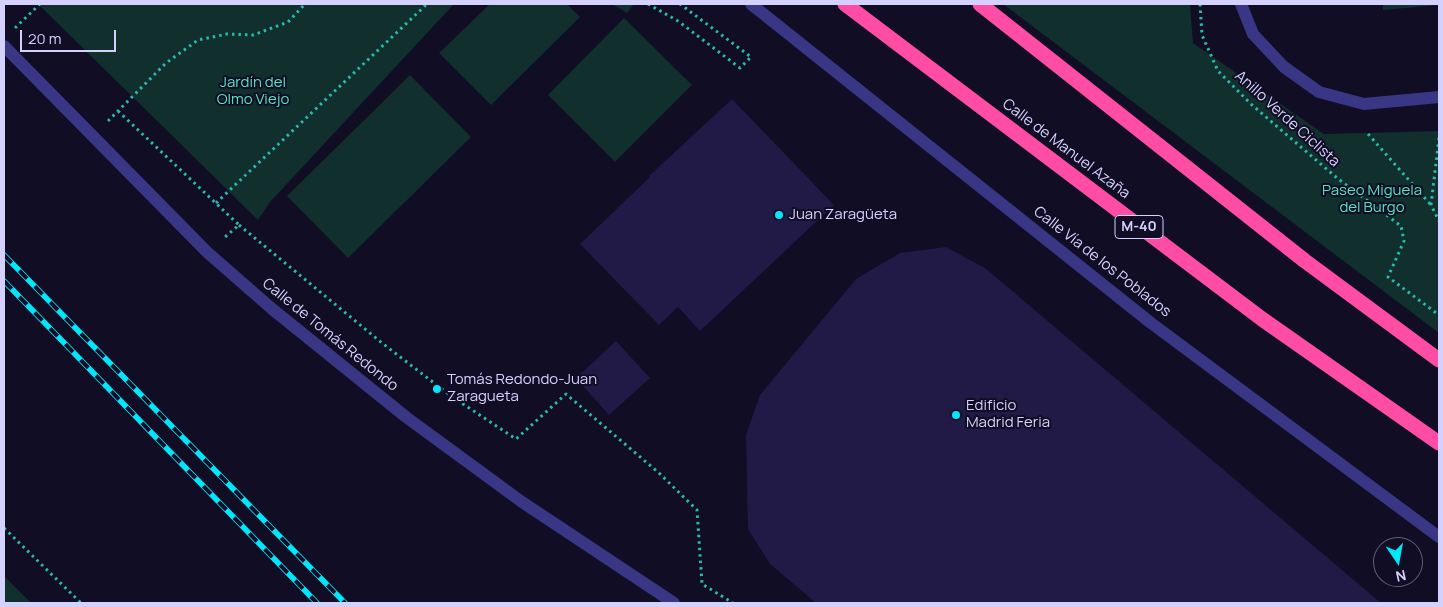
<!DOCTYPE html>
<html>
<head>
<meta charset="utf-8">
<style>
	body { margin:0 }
	#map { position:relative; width:1443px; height:607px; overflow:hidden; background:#110d24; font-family:Manrope,sans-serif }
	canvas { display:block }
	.frame { position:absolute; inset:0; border:5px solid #d5d1ff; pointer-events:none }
	.north { position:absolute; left:1373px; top:537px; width:50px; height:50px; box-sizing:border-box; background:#110d24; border:1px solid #5f5b7c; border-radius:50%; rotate:168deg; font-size:14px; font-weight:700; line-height:20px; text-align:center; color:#d5d1ff }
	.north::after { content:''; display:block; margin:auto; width:18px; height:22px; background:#00e7fc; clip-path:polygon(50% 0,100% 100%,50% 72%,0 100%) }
	.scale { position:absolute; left:20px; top:30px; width:96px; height:22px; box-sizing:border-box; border:2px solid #d5d1ff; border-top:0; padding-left:6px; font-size:15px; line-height:18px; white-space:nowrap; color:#d5d1ff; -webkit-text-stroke:4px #110d24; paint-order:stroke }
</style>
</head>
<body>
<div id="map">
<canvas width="1443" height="607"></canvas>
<div class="frame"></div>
<div class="north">N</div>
<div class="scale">20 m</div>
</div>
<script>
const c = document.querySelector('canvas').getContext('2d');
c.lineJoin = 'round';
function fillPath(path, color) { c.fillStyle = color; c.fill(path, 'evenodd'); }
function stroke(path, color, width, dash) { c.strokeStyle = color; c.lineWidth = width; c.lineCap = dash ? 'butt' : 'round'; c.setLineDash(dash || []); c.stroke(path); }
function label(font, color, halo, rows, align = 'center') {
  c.font = font + ' Manrope,sans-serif'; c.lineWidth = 4; c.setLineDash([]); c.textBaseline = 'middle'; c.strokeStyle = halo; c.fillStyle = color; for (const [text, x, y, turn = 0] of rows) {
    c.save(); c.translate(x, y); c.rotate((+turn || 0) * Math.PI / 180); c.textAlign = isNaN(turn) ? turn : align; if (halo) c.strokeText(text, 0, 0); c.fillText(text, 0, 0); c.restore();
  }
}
fillPath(new Path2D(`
	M38,4H454L270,202L258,220Z
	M490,4H567L580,17L491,105L439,53Z
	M612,4H634L627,13Z
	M1003,4H1190L1193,43L1324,134L1439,131V333Z
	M1383,4H1439V5L1383,10Z
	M624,18L692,85L615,162L548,95Z
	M410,75L471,137L348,258L287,196Z
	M4,576L31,603H4Z`), '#102f2d');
fillPath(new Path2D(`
	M732,99L834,205L700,331L678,307L659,325L580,244L650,177L649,176Z
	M946,247L985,268L1381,603H816L770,564L748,529L746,435L760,395L856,279L900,253Z
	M616,341L650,378L609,415L576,378Z`), '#211946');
stroke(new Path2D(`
	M648,4L678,21L740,68L751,57L680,4
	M1200,4L1202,35L1218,71L1252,105L1337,178L1401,226L1404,241L1388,277L1439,315
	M15,28L40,4
	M118,111L239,225L225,237
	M108,121L166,63L198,40L227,34L253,35L288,22L305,4
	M1368,134L1431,205
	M1439,138L1431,205L1439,221
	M216,203L427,4
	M239,225L382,343L451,396L516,439L566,394L659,473L697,510L702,584L733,603
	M4,528L81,603`), '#29baaf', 3, [2.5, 4]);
stroke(new Path2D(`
	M751,4L1151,323L1439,537
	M1241,4L1253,34L1284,67L1319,92L1364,104L1439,97
	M4,46L207,252L271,308L406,417L522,502L674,603`), '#383685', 12);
stroke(new Path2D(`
	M845,4L1262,319L1439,443
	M980,4L1305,261L1439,360`), '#ff4ca5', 15);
const rail = new Path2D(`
	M4,255L345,603
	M4,281L317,603`);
stroke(rail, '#00e7fc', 5.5);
stroke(rail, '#110d24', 4, [11]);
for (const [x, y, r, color] of [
	[779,215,5,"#00e7fc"],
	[437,389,5,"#00e7fc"],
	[956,415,5,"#00e7fc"]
]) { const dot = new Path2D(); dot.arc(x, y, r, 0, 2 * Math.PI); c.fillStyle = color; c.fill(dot); stroke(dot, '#110d24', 2); }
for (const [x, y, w] of [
	[1139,227,48]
]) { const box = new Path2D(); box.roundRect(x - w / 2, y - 11.5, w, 23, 4); c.fillStyle = '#110d24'; c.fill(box); stroke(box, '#d5d1ff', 1); }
label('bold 14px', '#d5d1ff', null, [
	["M-40",1139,227]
]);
label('15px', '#57e4bf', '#110d24', [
	["Jardín del",253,83],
	["Olmo Viejo",253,100],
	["Paseo Miguela",1372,191],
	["del Burgo",1372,208]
]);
label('15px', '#d5d1ff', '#110d24', [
	["Anillo Verde Ciclista",1287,119,42],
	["Calle de Manuel Azaña",1066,149,37],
	["Calle Vía de los Poblados",1102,262,38],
	["Calle de Tomás Redondo",330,335,39]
]);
label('15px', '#d5d1ff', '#110d24', [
	["Juan Zaragüeta",789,215],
	["Tomás Redondo-Juan",447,380],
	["Zaragueta",447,397],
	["Edificio",966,406],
	["Madrid Feria",966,423]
], 'left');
</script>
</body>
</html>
